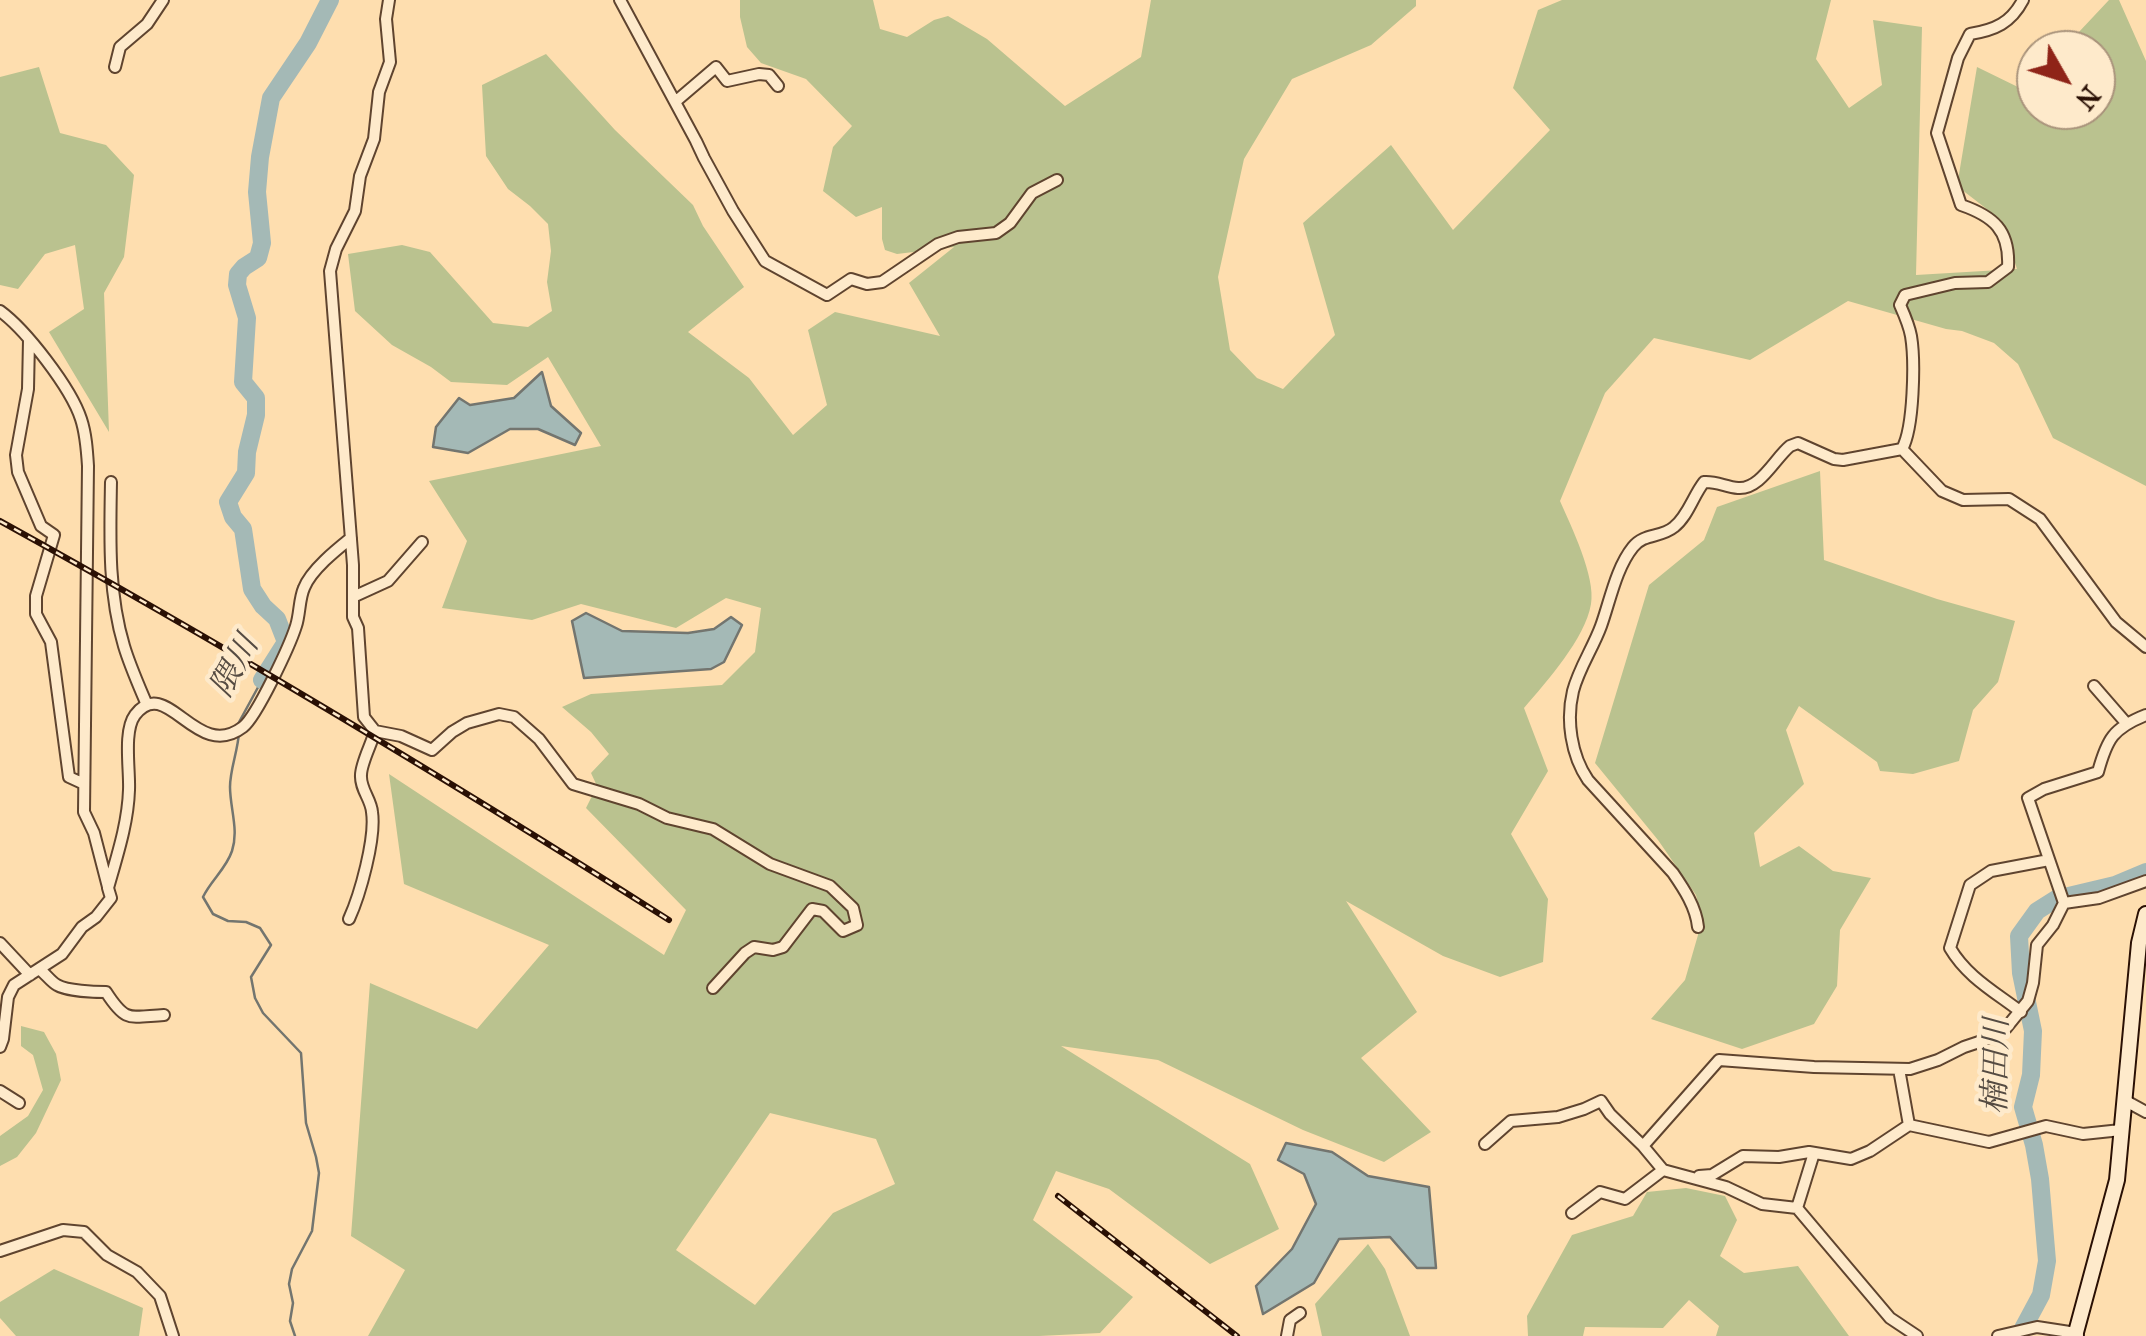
<!DOCTYPE html>
<html>
<head>
<meta charset="utf-8">
<style>
	body { margin:0 }
	#map { position:relative; width:2146px; height:1336px; overflow:hidden; background:#fedeaf; font-family:"IM FELL French Canon",serif }
	canvas { display:block }
	.north { position:absolute; left:2016px; top:30px; width:100px; height:100px; box-sizing:border-box; background:#feeacb; border:2px solid #a9937b; border-radius:50%; rotate:129deg; font-size:28px; font-weight:700; line-height:40px; text-align:center; color:#2a1004 }
	.north::after { content:''; display:block; margin:auto; width:35px; height:45px; background:#8f2418; clip-path:polygon(50% 0,100% 100%,50% 72%,0 100%) }
</style>
</head>
<body>
<div id="map">
<canvas width="2146" height="1336"></canvas>
<div class="north">N</div>
</div>
<script>
const c = document.querySelector('canvas').getContext('2d');
c.lineJoin = 'round';
function fillPath(path, color) { c.fillStyle = color; c.fill(path, 'evenodd'); }
function stroke(path, color, width, dash) { c.strokeStyle = color; c.lineWidth = width; c.lineCap = dash ? 'butt' : 'round'; c.setLineDash(dash || []); c.stroke(path); }
function label(font, color, halo, rows, align = 'center') {
  c.font = font + ' "IM FELL French Canon","Noto Serif JP",serif'; c.lineWidth = 9; c.setLineDash([]); c.textBaseline = 'middle'; c.strokeStyle = halo; c.fillStyle = color; for (const [text, x, y, turn = 0] of rows) {
    c.save(); c.translate(x, y); c.rotate((+turn || 0) * Math.PI / 180); c.textAlign = isNaN(turn) ? turn : align; if (halo) c.strokeText(text, 0, 0); c.fillText(text, 0, 0); c.restore();
  }
}
fillPath(new Path2D(`
	M740,0H873L880,29L907,37L934,20L948,16L987,39L1065,106L1141,57L1151,0H1416V6L1371,45L1292,79L1244,159L1218,277L1230,350L1257,378L1283,389L1335,335L1303,223L1391,145L1453,230L1550,130L1513,88L1538,10L1562,0H1831L1816,59L1849,108L1882,85L1873,20L1922,27L1916,275L2017,269L2001,220L1957,186L1977,67L2022,89L2036,76V110H2096V50H2062L2109,0H2119L2146,61V486L2053,438L2018,364L1994,343L1962,331L1946,329L1848,301L1750,360L1654,338L1605,393L1560,501C1571,526 1596,577 1591,604C1585,639 1547,681 1524,708L1548,771L1511,834L1548,899L1543,962L1500,977L1443,956L1346,901L1417,1012L1361,1058L1431,1132L1384,1162L1303,1130L1158,1060L1061,1046L1250,1164L1279,1229L1210,1264L1109,1189L1056,1171L1033,1220L1133,1297L1100,1333L1039,1336H368L405,1270L351,1236L370,983L477,1029L549,945L404,884L389,774L664,955L686,910L586,808L597,786L591,773L609,754L591,732L562,707L591,694L722,685L755,652L761,608L726,598L676,628L581,604L532,620L442,608L467,541L429,481L601,446L548,357L507,385L451,382L431,367L392,345L355,311L348,254L402,245L430,252L493,323L528,327L552,311L547,282L551,251L548,224L530,206L508,189L486,156L482,85L546,54L615,130L693,205L703,226L744,287L688,332L749,378L793,435L827,405L808,330L835,312L940,336L909,283L954,247L897,254L885,250L882,239V207L856,217L823,191L833,147L852,126L806,79L761,63L747,47L740,17ZM770,1113L876,1139L895,1184L833,1213L755,1305L676,1250Z
	M39,67L60,133L106,145L134,175L124,257L104,293L109,432L49,332L84,309L75,245L45,254L18,289L0,285V77Z
	M1820,471L1824,560L1937,599L2015,621L1998,682L1973,710L1959,761L1913,774L1880,771L1877,762L1799,706L1786,730L1804,784L1754,833L1760,867L1799,846L1833,871L1871,878L1840,930L1837,986L1814,1024L1742,1049L1651,1019L1685,980L1698,935L1700,911L1696,895L1658,840L1595,763L1649,585L1704,540L1717,507Z
	M21,1026L44,1032L56,1054L61,1080L36,1133L17,1157L0,1166V1136L28,1116L43,1090L33,1055L21,1046Z
	M1686,1188L1725,1196L1737,1220L1720,1256L1744,1273L1798,1266L1849,1336H1716L1719,1326L1689,1300L1663,1328L1585,1327L1583,1336H1528L1527,1316L1572,1235L1633,1216L1647,1192Z
	M1368,1244L1385,1269L1410,1336H1322L1315,1304Z
	M54,1269L143,1308L139,1336H16L0,1318V1302Z`), '#bac28f');
const water = new Path2D(`
	M542,372L551,406L581,433L575,445L538,429H510L468,453L433,447L436,427L459,398L470,405L514,398Z
	M586,613L622,631L688,633L714,629L731,617L742,625L724,662L711,669L584,678L572,621Z
	M1286,1143L1332,1152L1368,1176L1429,1187L1436,1268H1417L1390,1237L1339,1239L1314,1283L1263,1314L1256,1286L1292,1249L1316,1204L1304,1174L1278,1160Z`);
fillPath(water, '#a4b9b6');
stroke(water, '#73756f', 2.5);
stroke(new Path2D(`
	M238,724L262,680
	M239,732C238,751 230,769 230,787C230,808 239,830 232,851C226,869 211,880 203,897L213,914L228,921L246,922L260,928L271,945L251,977L255,998L263,1013L301,1053L306,1123L316,1157L319,1173L312,1231L292,1269L289,1284L293,1303L290,1321L295,1336`), '#73756f', 2.5);
stroke(new Path2D(`
	M262,680L286,642L277,619L263,606L252,589L243,529L233,517L228,502L246,473L247,452L256,415V398L243,382L247,318L237,285L238,274L244,267L258,258L262,243L257,192L260,157L271,98L308,43L330,0
	M2019,1336L2041,1295L2047,1261L2040,1179L2034,1145L2023,1107L2031,1075L2033,1031L2021,973L2019,936L2037,911L2056,899L2115,885L2146,872`), '#a4b9b6', 18);
const street = new Path2D(`
	M389,0L386,19L390,62L379,92L374,139L360,176L355,211L336,249L330,271L353,565V617L358,628L364,717L375,731L401,736L432,750L452,732L467,723L499,714L514,717L539,739L573,784L639,804L667,818L713,829L770,864L830,886L853,908L857,925L843,931L823,911L812,909L783,947L773,950L754,947L745,953L713,988
	M620,0L696,141L704,158L733,211L765,261L827,295L851,279L867,284L882,282L938,244L958,237L996,233L1010,223L1032,193L1057,180
	M115,67L120,47L147,24L163,0
	M675,102L716,67L727,81L759,74L769,75L778,86
	M0,311C26,330 71,388 81,419C86,434 87,450 88,466L84,812L94,833L108,887
	M29,340L28,389L16,455L18,472L41,526L54,535L36,596V614L51,642L69,777L82,783
	M1902,449C1914,428 1915,360 1911,336C1909,325 1904,314 1900,305L1905,295L1955,283L1988,282L2008,267C2010,230 1993,216 1961,205L1937,133L1958,58L1970,34C1995,30 2011,23 2023,0
	M1902,449L1942,491L1963,500L2009,499L2040,519L2116,622L2146,647
	M111,482C110,538 108,593 124,646C130,666 139,686 147,705
	M353,597L388,581L422,542
	M2094,686L2127,724
	M2064,903L2099,898L2146,881
	M349,919C360,895 376,838 372,812C371,799 360,789 361,775C361,763 372,743 375,731
	M1698,927C1696,907 1684,889 1673,873L1588,780C1571,755 1566,720 1573,691C1579,668 1593,648 1601,626C1610,601 1616,568 1633,547C1644,533 1661,538 1674,527C1688,516 1693,496 1704,482C1716,481 1726,487 1738,488C1760,490 1775,458 1790,446L1798,443L1834,459L1843,460L1902,449
	M0,943L30,975
	M39,969C45,973 51,982 57,985C67,991 95,992 106,992C126,1023 129,1017 164,1015
	M2021,1012C1995,992 1967,977 1950,948L1970,885L1991,871L2049,860
	M0,1047L3,1039L8,997L14,985L62,954L82,927L96,917L111,898L108,888C117,856 128,823 129,790C130,770 123,731 135,715C167,673 196,763 243,727C257,716 290,645 296,626C300,614 299,599 304,588C311,570 336,550 351,538
	M1899,1069L1909,1125
	M0,1091L19,1103
	M2124,1100L2146,1112
	M1485,1144L1511,1121L1558,1117L1584,1109L1601,1101L1610,1114L1643,1146L1663,1170L1726,1187L1762,1204L1797,1208L1890,1318L1917,1336
	M1643,1146L1719,1060L1814,1067L1910,1069L1938,1060L1964,1047L1982,1041L2006,1028L2028,1001L2033,983L2037,945L2053,925L2064,903L2028,798L2044,789L2098,772C2107,739 2113,728 2146,715
	M1699,1176L1712,1175L1743,1156L1779,1157L1809,1152L1851,1159L1870,1151L1909,1125L1989,1142L2046,1126L2083,1134L2121,1130
	M1797,1208L1814,1153
	M1572,1213L1600,1192L1625,1199L1663,1170
	M0,1251L63,1230L84,1232L107,1255L137,1272L160,1296L173,1336
	M1287,1336L1290,1320L1300,1313
	M1998,1336L2037,1327L2076,1333L2078,1335`);
const secondary = new Path2D(`
	M2075,1336L2117,1180L2139,943L2146,914`);
stroke(street, '#5f442f', 14);
stroke(secondary, '#2a1004', 18);
stroke(street, '#feeacb', 10);
stroke(secondary, '#feeacb', 14);
const rail = new Path2D(`
	M0,521C228,647 450,781 669,920
	M1058,1196L1237,1336`);
stroke(rail, '#2a1004', 6);
stroke(rail, '#feeacb', 2.5, [8]);
label('italic 32px', '#554b42', '#feeacb', [
	["隈川",236,667,-61],
	["楠田川",1998,1066,-89]
]);
</script>
</body>
</html>
